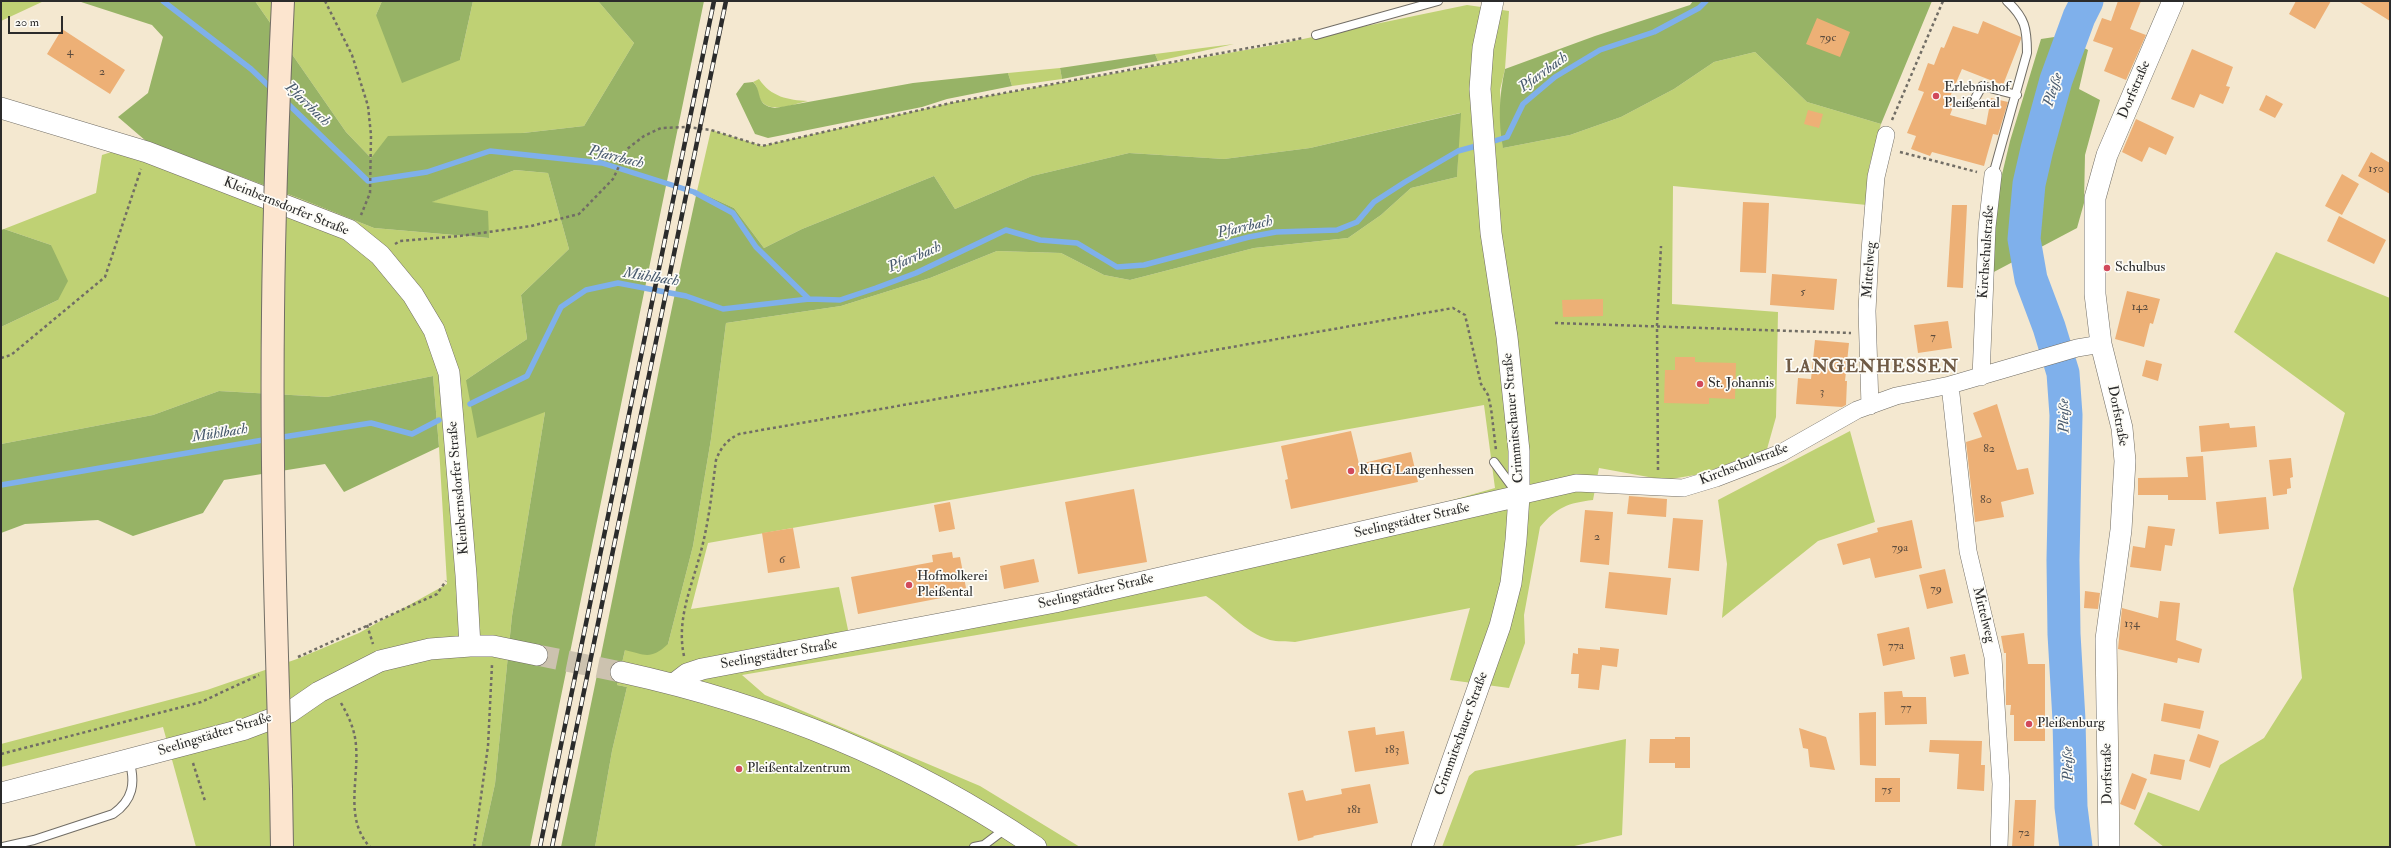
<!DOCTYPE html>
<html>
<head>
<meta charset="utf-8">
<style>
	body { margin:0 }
	#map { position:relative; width:2391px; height:848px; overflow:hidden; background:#f4e8d0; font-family:"IM FELL Double Pica",serif }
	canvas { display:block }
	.frame { position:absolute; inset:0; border:2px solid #2b2b2b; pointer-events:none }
	.scale { position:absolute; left:8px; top:16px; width:55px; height:18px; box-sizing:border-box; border:2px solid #2b2b2b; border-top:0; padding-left:5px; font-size:12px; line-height:14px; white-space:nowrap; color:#2b2b2b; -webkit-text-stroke:3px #fdfcf7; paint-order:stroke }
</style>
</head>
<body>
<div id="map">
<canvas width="2391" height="848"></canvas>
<div class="frame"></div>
<div class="scale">20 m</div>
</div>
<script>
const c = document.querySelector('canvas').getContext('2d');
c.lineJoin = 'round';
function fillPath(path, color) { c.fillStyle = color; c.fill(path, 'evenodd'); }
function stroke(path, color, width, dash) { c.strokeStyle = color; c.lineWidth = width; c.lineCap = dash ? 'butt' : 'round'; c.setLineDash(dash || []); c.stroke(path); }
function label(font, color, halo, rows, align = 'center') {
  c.font = font + ' "IM FELL Double Pica",serif'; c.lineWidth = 3.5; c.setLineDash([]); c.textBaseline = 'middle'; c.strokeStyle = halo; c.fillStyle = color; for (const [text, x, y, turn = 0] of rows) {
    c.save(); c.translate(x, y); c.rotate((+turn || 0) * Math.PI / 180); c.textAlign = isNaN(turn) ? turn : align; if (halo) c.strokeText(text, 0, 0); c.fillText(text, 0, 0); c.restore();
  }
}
fillPath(new Path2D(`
	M1,1H44L1,21Z
	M255,1H382L376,15L460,60L473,1H598L634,43L584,126L523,133L371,158L346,132Z
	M1467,5L1509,11L1505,69L1500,90L1503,148L1570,135L1621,117L1674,89L1714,62L1755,52L1807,102L1881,124L1869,167L1867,205L1673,186L1672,304L1778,312L1776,417L1767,449L1701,474L1665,480L1599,468L1593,500C1568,503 1557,507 1540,527L1524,615L1525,643L1509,688L1450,680L1470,608L1295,642C1287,641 1277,642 1270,640C1244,632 1228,610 1206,596L742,675L765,695L980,786L1080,847H595L612,751L627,687L617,685L625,650L668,644L693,546L711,439L726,323L841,306L930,278L997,251L1061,253L1104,275L1130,280L1254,248L1348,238L1381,215L1411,188L1457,177L1460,113L1310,148L1224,159L1129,153L1032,176L955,209L934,176L802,229L764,248L734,208L697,191L711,130L762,146L955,102L1279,44ZM1484,405L1495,488L1199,572L851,644L839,587L691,609L708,543Z
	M1234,44L1158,61L1155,54Z
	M1060,68L1062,79L1012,86L1008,73Z
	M759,79C771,97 788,100 808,101C793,104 767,116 759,97C757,91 758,86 753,82Z
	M146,141L301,199L374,228L489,238L431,202L515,170L548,173L569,249L521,295L527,339L466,380L545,412L512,616L495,784L481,847H196L163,727L1,767V744L207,690L297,659L359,633L447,584L439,447L433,376L327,397L219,391L153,415L1,444V327L58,300L51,245L4,229L96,193L102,155Z
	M2276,252L2390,298V847H2164L2134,824L2148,792L2199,811L2220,765L2264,738L2302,678L2293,589L2345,413L2234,332Z
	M1850,431L1875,522L1818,541L1722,618L1727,564L1718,500Z
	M1626,739L1622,835L1570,847H1442L1469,776L1475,771Z`), '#bfd174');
fillPath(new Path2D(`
	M78,1H255L346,132L371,158L388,136L523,133L584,126L634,43L598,1H704L530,847H481L495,784L512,616L545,412L477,438L466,380L527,339L521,295L569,249L548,173L515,170L432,202L488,211L489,238L374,228L301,199L146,141L118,117L148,93L163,37L152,25Z
	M382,1H473L460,60L402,83L376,15Z
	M1693,1H1932L1881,124L1807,102L1755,52L1714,62L1674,89L1621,117L1570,135L1503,148C1498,121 1499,96 1505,69L1595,36L1690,5Z
	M2061,36L2088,50L2079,89L2100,100L2085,155L2084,203L2077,228L1990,274L1999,187L2010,141L2041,39Z
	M1155,54L1158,61L1062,79L1060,68Z
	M1008,73L1012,86L947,99L922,107L768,138L755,134L736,94L744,83L753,82C763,91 754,105 775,108L913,83Z
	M1461,113L1457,177L1411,188L1381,215L1348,238L1254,248L1130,280L1104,275L1061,253L997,251L930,278L841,306L726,323L711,439L693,546L668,644C651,660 645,655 625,650L617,685L627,687L612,751L595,847H561C608,629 649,409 697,191L734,208L764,248L802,229L934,176L955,209L1032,176L1129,153L1224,159L1310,148Z
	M4,229L51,245L68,281L58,300L1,327V230Z
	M433,376L439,447L344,492L325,464L224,480L203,513L133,536L98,520L25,524L1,533V444L153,415L219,391L327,397Z`), '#97b366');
stroke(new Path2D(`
	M163,1L251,69L273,90
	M285,101L368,181L427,172L490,151L602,163L694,192L733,213L756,247L809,299L840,300L876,288L916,273L1006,230L1040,240L1077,243L1117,267L1144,265L1249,237L1276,232L1337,230L1357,222L1374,202L1405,182L1458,151L1480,145
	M1488,143L1507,137L1523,104L1555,77L1600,50L1654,32L1699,8L1706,1
	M470,404L527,376L561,307L586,290L618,283L686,296L723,309L809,299
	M277,438L371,423L412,434L439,420
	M1,485L269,439`), '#7fb0eb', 5.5);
stroke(new Path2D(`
	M2076,847L2071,807L2069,720L2064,634L2063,560L2066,415L2063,373L2049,327L2031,279L2024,239L2029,184L2037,149L2056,80L2079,17L2087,1`), '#7fb0eb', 33);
fillPath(new Path2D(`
	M2118,1H2141L2130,29L2146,35L2126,80L2104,71L2113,48L2093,41L2102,18L2111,21Z
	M2296,1H2331L2315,29L2289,14Z
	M2358,1H2390V21Z
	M1817,18L1850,32L1840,57L1806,44Z
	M1983,21L2021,37V39L2003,85L1962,69L1949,99L1955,102L1950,115L1986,125L1991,98L2008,102L1998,135L1993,134L1984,166L1932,152L1930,156L1911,149L1916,136L1907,133L1924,92L1918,90L1928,63L1934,65L1941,47L1944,48L1953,26L1978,34Z
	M62,29L125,70L110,94L47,54Z
	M2192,49L2233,67L2226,86L2230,87L2223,104L2200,94L2194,108L2171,99Z
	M2266,95L2283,104L2275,118L2259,110Z
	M1808,110L1823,114L1819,128L1804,124Z
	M2136,119L2174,137L2166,155L2149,147L2142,162L2122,152Z
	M2371,152L2390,163V194L2358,176Z
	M2342,174L2359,184L2342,215L2325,206Z
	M1743,202L1769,203L1766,273L1740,272Z
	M1952,205H1967L1963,288L1947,287Z
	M2339,216L2386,240L2374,264L2327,241Z
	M1772,274L1837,279L1834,310L1770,305Z
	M2127,291L2160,299L2153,324L2150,323L2144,347L2115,339Z
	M1603,299V316L1563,317L1562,300Z
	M1948,321L1952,348L1918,353L1914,325Z
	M1815,340L1849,343L1845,381H1847L1846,405L1842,407L1796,404L1798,378L1811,379Z
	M1675,357H1695V362L1736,363L1735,399L1709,398V404L1664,403L1665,370H1675Z
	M2146,360L2162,364L2158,381L2142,376Z
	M1997,404L2017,470L2028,468L2034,494L2001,502L2004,517L1975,522L1966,442L1982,437L1973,413Z
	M2229,423L2230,428L2255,426L2257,447L2201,452L2199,426Z
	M1351,431L1359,464L1411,452L1418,482L1291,509L1285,480L1288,479L1281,446Z
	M2203,456L2206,500H2168V495H2138V478L2188,477L2186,457Z
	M2291,458L2293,477L2290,478L2291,488L2287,489V494L2273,496L2269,460Z
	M1134,489L1147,562L1078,574L1065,502Z
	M1629,496L1667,499L1666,517L1627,514Z
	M2266,497L2269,529L2219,534L2216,502Z
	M950,502L955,529L939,532L934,505Z
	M1585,510L1613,512L1609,565L1580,562Z
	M1673,518L1703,520L1699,571L1668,568Z
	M1912,520L1922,568L1875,578L1870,558L1843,565L1837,544L1878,532L1877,528Z
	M2148,526L2175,529L2172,546L2165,545L2161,571L2130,567L2133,546L2145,548Z
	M793,528L800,568L768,573L762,533Z
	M952,552L953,558L960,557L967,593L858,614L851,577L933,562L932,555Z
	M1034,559L1039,582L1004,589L1000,566Z
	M1945,569L1953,603L1927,609L1919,575Z
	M1609,572L1671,578L1667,615L1605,608Z
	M2085,591L2100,593L2098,609L2084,608Z
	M2160,601L2180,603L2176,640L2202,649L2199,663L2178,658L2177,663L2118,649L2122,608L2158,618Z
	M1909,627L1915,659L1883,666L1877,634Z
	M2024,633L2028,664H2045V741H2014V715H2010L2011,705H2006V653H2004L2001,636Z
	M1600,647L1619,649L1617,667L1602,665L1599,690L1578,688L1579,674H1571L1573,653L1578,654V648L1600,650Z
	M1965,654L1969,674L1954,677L1950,657Z
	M1902,691L1903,697H1926L1927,724L1885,725L1884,692Z
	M2164,703L2204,711L2200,729L2161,721Z
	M1876,712V766L1860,765L1859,713Z
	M1375,727L1376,735L1404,731L1409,764L1355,772L1348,731Z
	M1799,728L1826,737L1835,770L1810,767L1808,749L1803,748Z
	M2198,734L2219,741L2210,768L2189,761Z
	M1675,737H1690V768H1675V763H1649L1650,739H1675Z
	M1930,740L1982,741L1981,765H1985L1984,791L1957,789L1959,754L1929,752Z
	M2154,754L2185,760L2181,780L2150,774Z
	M2132,773L2147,779L2135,810L2120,804Z
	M1875,778H1900V802H1875Z
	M1370,784L1378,823L1313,836L1314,837L1298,841L1288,793L1303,790L1306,801L1342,794L1341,789Z
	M2015,800H2036L2034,847H2012Z`), '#edb076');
stroke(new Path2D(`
	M537,655L621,672`), '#ccc2af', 21, [21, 10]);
const service = new Path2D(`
	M1316,35L1438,1
	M1972,104L1982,86L2017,95
	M1993,175L2027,53C2027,28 2025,18 2007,1
	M1494,462L1514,489
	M3,847L34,840L113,814C133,800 136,783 129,760
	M974,847L984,845L1005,829`);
const minor = new Path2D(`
	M1981,377L1987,227L1993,175
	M1950,385L1968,551L1993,657L2001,784L1999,847
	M1870,406L1867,311L1870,251L1876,177L1886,135
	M1519,496L1576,483L1683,488L1716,478L1781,453L1857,410L1896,396L1950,385L2077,348L2101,344`);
const tertiary = new Path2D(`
	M1,108L147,152L349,230L380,255L413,295L434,330L449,373L466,575L470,646
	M621,672C772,705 908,760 1036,847
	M674,684L687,674L702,669L1055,602L1519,496
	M1,793L245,729L290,712L319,692L380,661L430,649L470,646H493L537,655
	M1422,847L1500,626L1511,583L1516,540L1519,496V451L1507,337L1491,233L1480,89L1483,48L1493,1
	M2109,847L2106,639L2121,530L2125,461L2122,428L2101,344L2095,294V198L2107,155L2173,1`);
const secondary = new Path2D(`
	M281,789L282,847`);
stroke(service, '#716d65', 10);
stroke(minor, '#716d65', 18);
stroke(tertiary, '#716d65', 22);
stroke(secondary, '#716d65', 24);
stroke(new Path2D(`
	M325,1L352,55L368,106L371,135L370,193L361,215
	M1892,120L1943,1
	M1900,152L1977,172
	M395,244L400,241L460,236L531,226L579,214L613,179L627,149L644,136L661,128L687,127L711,130L762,146L955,102L1303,38
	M1555,323L1851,333
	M1,358L11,355L105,277L141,169
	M1658,470L1657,325L1661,246
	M367,625L373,644
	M684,656C676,619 692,586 701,551C709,521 712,491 716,460C721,447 727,440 739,434L1453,308L1465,315L1481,384L1488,395L1491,408L1496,450
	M298,657L437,594L446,581
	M341,703C349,717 355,730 356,746C359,780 344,819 370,847
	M1,754L201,702L259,675
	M193,763L205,801
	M474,847L488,746L492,665`), '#716d65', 2.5, [3, 3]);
stroke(service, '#fff', 8);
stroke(minor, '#fff', 17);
stroke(tertiary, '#fff', 21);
stroke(secondary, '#fce5cf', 22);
const rail = new Path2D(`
	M540,847L714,1
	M552,847L726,1`);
stroke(rail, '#2b2b2b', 4.5);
stroke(rail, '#fdfcf7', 3, [9]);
const secondaryBridge = new Path2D(`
	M281,789C276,631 271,472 273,314C274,209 278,105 283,1`);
stroke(secondaryBridge, '#716d65', 24, []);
stroke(secondaryBridge, '#fce5cf', 22);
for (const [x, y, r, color] of [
	[1936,96,4,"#d1495b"],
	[2107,268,4,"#d1495b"],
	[1700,384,4,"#d1495b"],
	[1351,471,4,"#d1495b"],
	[909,585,4,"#d1495b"],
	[2029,724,4,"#d1495b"],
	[739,769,4,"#d1495b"]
]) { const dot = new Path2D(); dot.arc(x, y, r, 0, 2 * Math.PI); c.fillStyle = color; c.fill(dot); stroke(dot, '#fdfcf7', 1.5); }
label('12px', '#5c4c3e', null, [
	["79c",1828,38],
	["4",70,52],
	["2",102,72],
	["150",2376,169],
	["5",1803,292],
	["142",2140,307],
	["7",1933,337],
	["3",1822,392],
	["82",1989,449],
	["80",1986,500],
	["2",1597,537],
	["79a",1900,548],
	["6",782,560],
	["79",1936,589],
	["134",2132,624],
	["77a",1896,646],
	["77",1906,708],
	["183",1392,750],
	["75",1887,790],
	["181",1354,810],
	["72",2024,833]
]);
label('14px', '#2b2b2b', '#fdfcf7', [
	["Erlebnishof",1944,88],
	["Pleißental",1944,104],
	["Schulbus",2115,268],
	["St. Johannis",1708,384],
	["RHG Langenhessen",1359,471],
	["Hofmolkerei",917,577],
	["Pleißental",917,593],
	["Pleißenburg",2037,724],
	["Pleißentalzentrum",747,769]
], 'left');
label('14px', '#2b2b2b', '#fdfcf7', [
	["Dorfstraße",2135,90,-67],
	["Kleinbernsdorfer Straße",286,207,22],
	["Kirchschulstraße",1987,252,-86],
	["Mittelweg",1870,270,-86],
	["Dorfstraße",2117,416,79],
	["Crimmitschauer Straße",1514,418,-95],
	["Kirchschulstraße",1744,465,-21],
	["Kleinbernsdorfer Straße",459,488,-95],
	["Seelingstädter Straße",1412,521,-13],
	["Seelingstädter Straße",1096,592,-13],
	["Mittelweg",1983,615,76],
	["Seelingstädter Straße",779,655,-10],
	["Crimmitschauer Straße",1462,734,-70],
	["Seelingstädter Straße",215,735,-17],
	["Dorfstraße",2108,774,-91]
]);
label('italic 15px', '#485a6e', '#fdfcf7', [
	["Pfarrbach",1544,73,-36],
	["Pleiße",2054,90,-73],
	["Pfarrbach",307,105,44],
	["Pfarrbach",616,158,14],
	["Pfarrbach",1245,228,-13],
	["Pfarrbach",915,258,-23],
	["Mühlbach",651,278,9],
	["Pleiße",2065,416,-91],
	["Mühlbach",220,434,-9],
	["Pleiße",2069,764,-92]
]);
c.letterSpacing = '1px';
label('bold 18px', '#6f5a45', '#fdfcf7', [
	["LANGENHESSEN",1872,368]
]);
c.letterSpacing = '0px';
</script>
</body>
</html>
